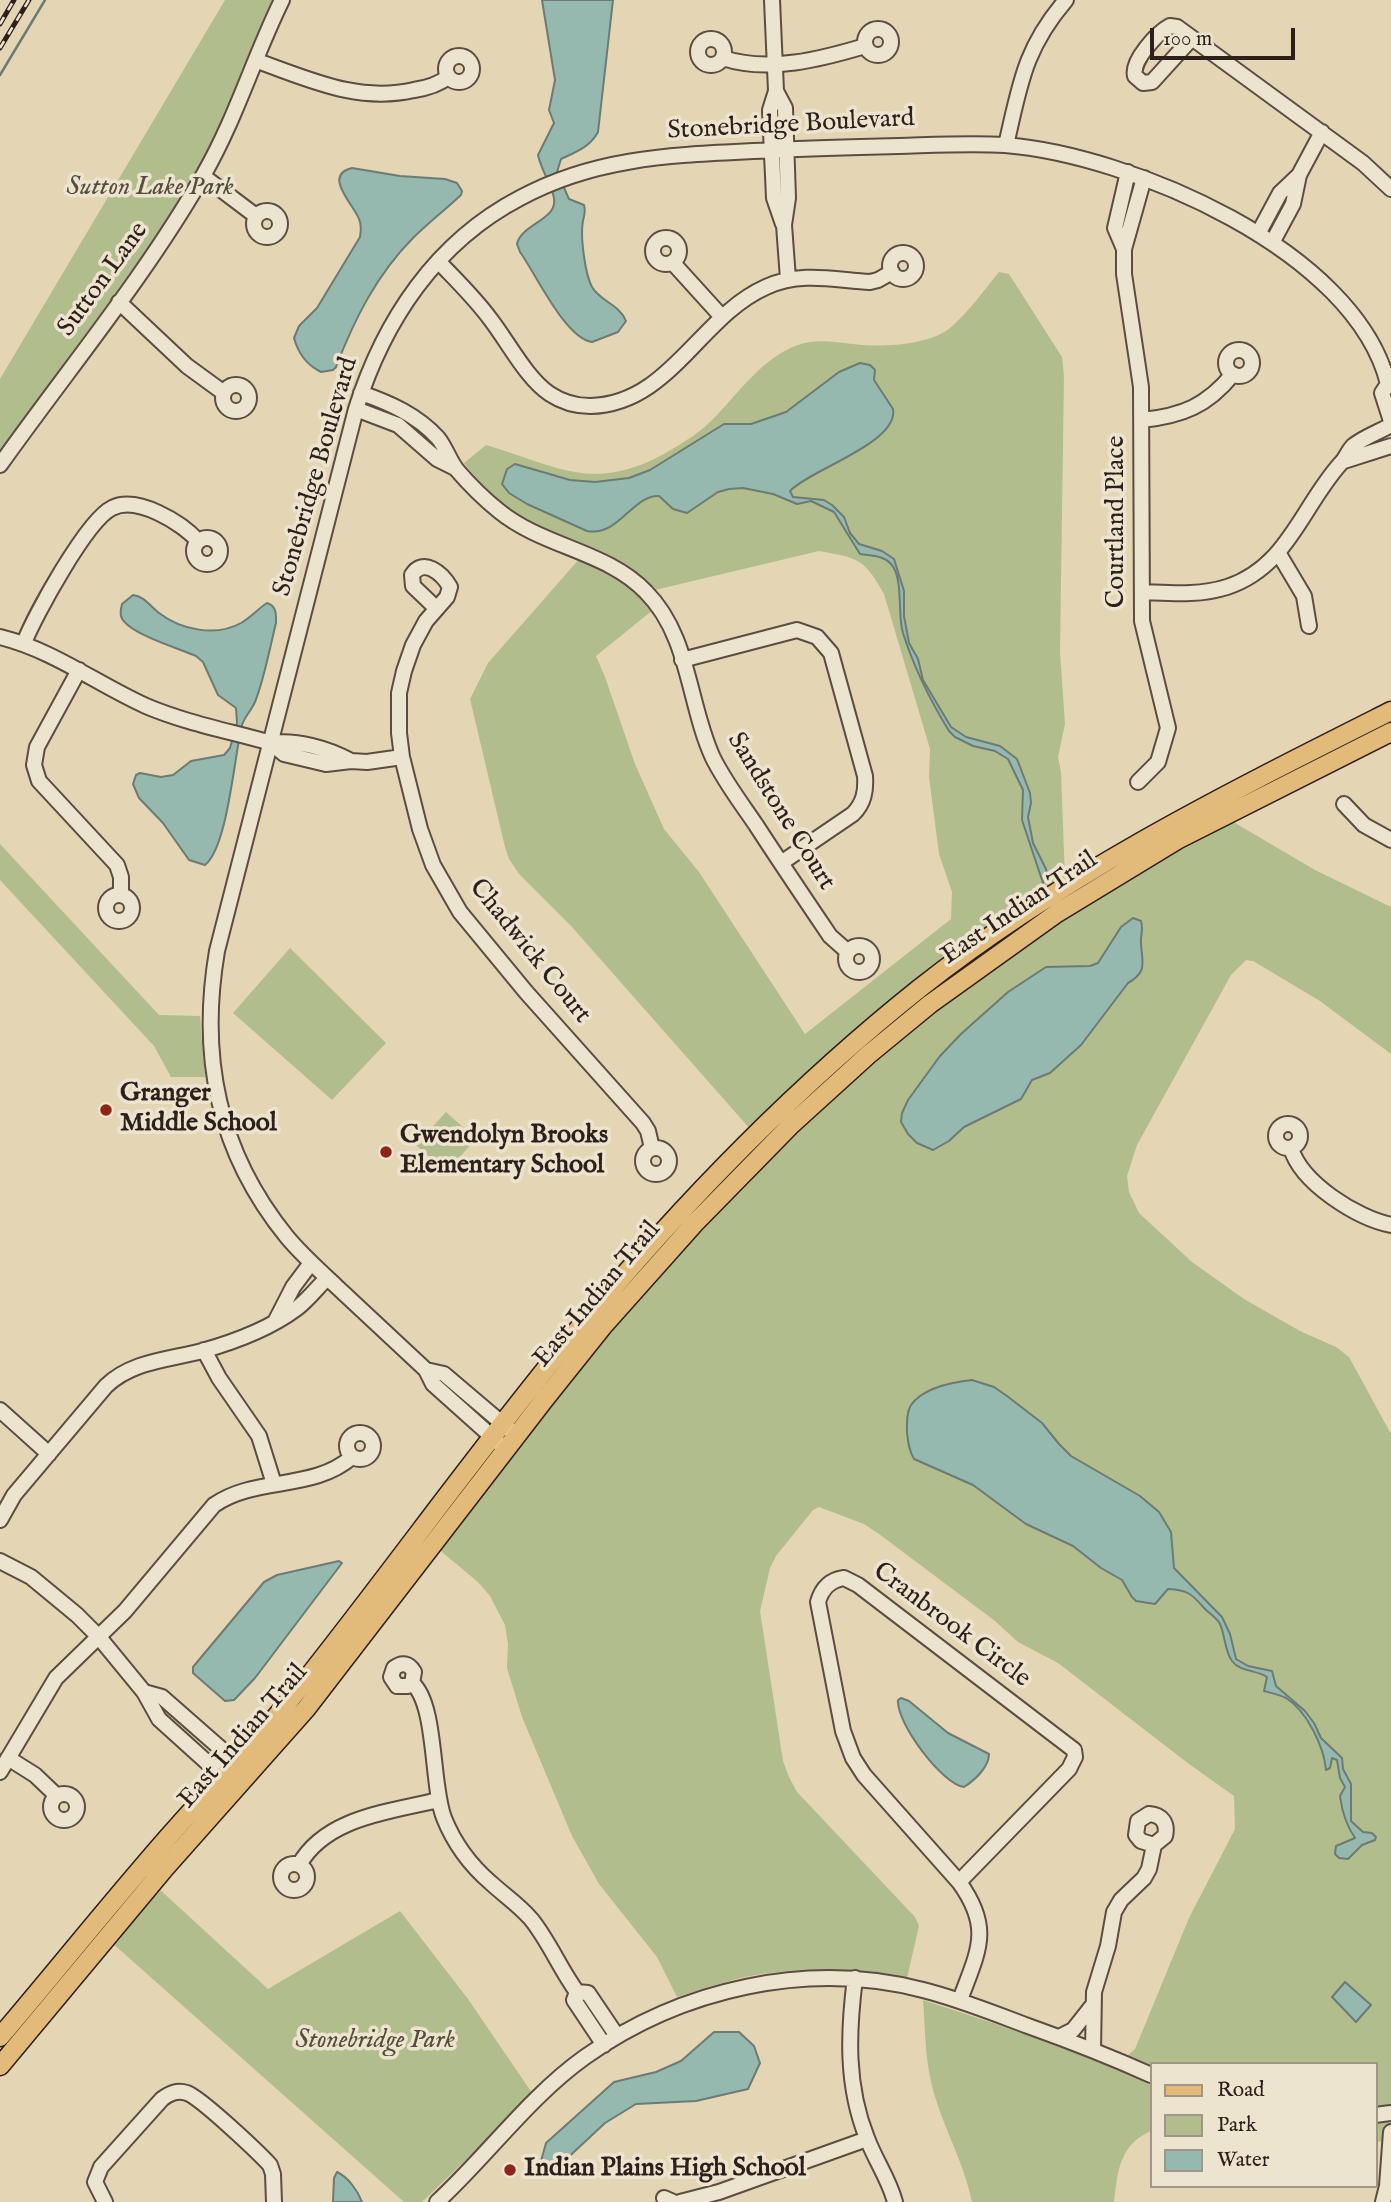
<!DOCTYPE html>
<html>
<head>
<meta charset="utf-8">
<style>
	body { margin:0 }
	#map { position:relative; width:1391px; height:2202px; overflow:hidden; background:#e4d5b5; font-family:"IM FELL English",serif }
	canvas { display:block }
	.legend { position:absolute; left:1150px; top:2062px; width:228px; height:126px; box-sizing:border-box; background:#ede4cf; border:2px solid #a19587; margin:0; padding:9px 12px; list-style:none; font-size:21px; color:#2f1f1a }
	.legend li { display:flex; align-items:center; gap:14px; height:35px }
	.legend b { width:35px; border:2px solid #a19587 }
	.scale { position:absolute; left:1150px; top:28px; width:145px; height:32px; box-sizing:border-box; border:4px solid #2f1f1a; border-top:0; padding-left:9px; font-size:21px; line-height:24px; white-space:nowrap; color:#2f1f1a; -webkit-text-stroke:5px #ede4cf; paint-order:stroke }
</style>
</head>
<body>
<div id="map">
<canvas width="1391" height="2202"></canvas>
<ul class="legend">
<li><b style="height:9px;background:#e2ba7a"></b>Road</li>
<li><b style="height:19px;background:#b2bd8e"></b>Park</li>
<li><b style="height:19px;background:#95b9ae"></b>Water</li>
</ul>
<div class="scale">100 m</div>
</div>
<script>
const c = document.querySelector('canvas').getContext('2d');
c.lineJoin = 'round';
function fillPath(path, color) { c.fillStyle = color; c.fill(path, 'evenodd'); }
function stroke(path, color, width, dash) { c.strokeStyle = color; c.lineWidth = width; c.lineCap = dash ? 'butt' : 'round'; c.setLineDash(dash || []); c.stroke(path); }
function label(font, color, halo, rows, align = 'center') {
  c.font = font + ' "IM FELL English",serif'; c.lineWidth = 7; c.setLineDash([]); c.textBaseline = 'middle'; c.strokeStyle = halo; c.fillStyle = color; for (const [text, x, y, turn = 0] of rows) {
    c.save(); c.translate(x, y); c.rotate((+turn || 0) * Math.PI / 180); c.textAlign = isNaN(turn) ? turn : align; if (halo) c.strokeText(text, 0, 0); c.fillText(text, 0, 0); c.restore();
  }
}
fillPath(new Path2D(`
	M225,0H274L238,90L206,157L164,227L0,453V379Z
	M999,272L1009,274L1062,357L1064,376L1060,652L1065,724L1058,757L1061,772L1065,879L751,1130L572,927L519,874L509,859L505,847L470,699L488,663L588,549C533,527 502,511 464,463L486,445C557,466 592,493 664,454C683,443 701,432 716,416C740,391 761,360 795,346C817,337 839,343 863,345C887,347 931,344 950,328C968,313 984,290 999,272ZM819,551C858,558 864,558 884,594L930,749L929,777L939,854L952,892L951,919L805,1034L699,872L664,829L635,764L605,677L596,656L664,601L655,590Z
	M1230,820L1315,870L1391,907V1054L1320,1001L1253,961L1246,960L1231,975L1137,1145L1127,1176L1129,1192L1139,1213L1192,1262L1244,1299L1300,1331L1336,1347L1349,1357L1391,1434V2140L1375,2142V2064H1151V2131C1119,2145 1118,2171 1114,2202H972C963,2158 939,2121 930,2077C925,2053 925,2025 923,2000L1005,2027L1115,2067L1135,2049L1189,1918L1235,1829L1234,1796L1189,1764L1058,1663L1018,1642L995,1621L879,1534L864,1524L819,1507L813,1510L776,1556L770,1568L760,1611L783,1761L789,1777L797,1792L915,1917L919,1926L907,1978C855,1970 802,1966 750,1976C725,1981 701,1990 677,1997L657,1957L599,1884L572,1836L522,1717L507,1668L508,1644L505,1625L490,1596L478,1582L437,1548L585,1359L695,1234L827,1099L1000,957L1126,878Z
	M0,844L159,1015L200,1016L205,1077H171L154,1046L0,880Z
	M290,948L386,1043L332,1100L233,1013Z
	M446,1112L476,1139L446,1172L416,1145Z
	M157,1887L268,1989L400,1911L468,1999L532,2093L476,2150L422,2202H404L111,1942Z`), '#b2bd8e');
const water = new Path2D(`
	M542,0H613L598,132C590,147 576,152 561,159L557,172L569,199L584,205C586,213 584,214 583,221C580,236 585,274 592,287C600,301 620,305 626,321L618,332L592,342C565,338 536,274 520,252L517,244C521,224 558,220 554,198C551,183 541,170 538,155L554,123L549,110L555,80Z
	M352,168L400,176L445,179L457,183L462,191L461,195C445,210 428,223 413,238C377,274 354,320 336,367L333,370L321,372C307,365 298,353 294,338L299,326L317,308L360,237C361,231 362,225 359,219C354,205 322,175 352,168Z
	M860,363L870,365L875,370L874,380L893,409C899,443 809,470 790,491L793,497L824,500L832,505L844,517L850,533L859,544L882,551L894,559L904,591V616L909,643L918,659L923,680L951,727L966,737L1000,746L1017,759L1030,793L1031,803L1028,817L1033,843L1046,869L1047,876L1043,883L1022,820L1023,790L1008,759L995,751L973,746L955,737L949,731C930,700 914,668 903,633C897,615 904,578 891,564C883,555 871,556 860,554L834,512L811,501L797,504L773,494L743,488L729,489L718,492L687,513L673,509L659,496C632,495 619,537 587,531L527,504L509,493L502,484L507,469L515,464L570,480L595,482L629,478L650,470L724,424H751L786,412L839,372Z
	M133,595C144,596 150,606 159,613C181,630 216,637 241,623C251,617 258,609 267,603C277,606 276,615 276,623C270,647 264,680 255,702C251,711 245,716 242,725C234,757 228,846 205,865L189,860L163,823L139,798L133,784L136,775L140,773L161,777L173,775L191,761L224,755L230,748L237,723L236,708L218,695L203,662L196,656C181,649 125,633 121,616C120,612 121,608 122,604Z
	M1133,918L1141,921C1144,930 1140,935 1141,944C1142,962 1148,972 1128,983L1081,1045L1050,1073L1032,1080L1021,1099L964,1127L949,1141L933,1150L917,1143L908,1134L901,1122L902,1113L908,1100L940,1056L961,1034L1008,992L1046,967L1090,966L1098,963L1121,927Z
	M972,1380L994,1387L1007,1396L1042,1423L1059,1444L1071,1456L1140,1496L1159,1512L1171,1532L1174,1568L1222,1617L1230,1634L1236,1659L1248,1666L1272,1671L1276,1686L1305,1711L1314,1723L1321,1738L1342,1758L1343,1769L1351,1784V1821L1363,1832L1372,1833L1376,1837L1375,1840L1362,1845L1348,1859L1339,1858L1335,1854L1336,1846L1355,1838C1346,1825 1342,1812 1340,1796L1345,1787L1340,1778L1337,1760L1332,1758L1330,1768L1326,1770C1324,1747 1307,1711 1286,1698C1280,1695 1271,1693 1264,1691L1267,1677C1257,1670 1240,1672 1232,1661C1225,1652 1225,1635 1220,1624C1217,1618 1210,1614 1205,1609C1192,1594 1188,1590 1168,1589L1155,1604L1136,1601L1132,1597L1122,1580L1101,1568L1073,1546L1026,1524L973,1485L914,1459C909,1451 908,1442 907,1433C907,1424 906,1413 911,1405C923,1388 953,1382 972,1380Z
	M339,1561L342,1563L255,1678L234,1700L225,1701L193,1673V1667L264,1582L277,1575Z
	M901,1698L909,1701L948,1733L989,1754C989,1767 975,1780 964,1787C943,1785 896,1723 898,1700Z
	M1345,1982L1371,2005L1356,2022L1332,1997Z
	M714,2032H739L754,2046L760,2063L748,2089L696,2101L636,2104L605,2123L560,2165L541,2161L546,2143L614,2082L656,2072L681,2061Z
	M337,2172C348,2177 358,2191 362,2202H333L334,2178Z`);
fillPath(water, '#95b9ae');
stroke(water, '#6c7b73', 2);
stroke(new Path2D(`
	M0,75L45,0`), '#6c7b73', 2.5);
const minor = new Path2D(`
	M772,0L776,91L785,108L788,198L784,225L788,279
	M865 42a13 13 0 1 1 26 0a13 13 0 1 1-26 0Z
	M1192,38L1152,82L1143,83L1135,76C1131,61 1157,33 1170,26L1177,27L1363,163L1391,189
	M698 52a13 13 0 1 1 26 0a13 13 0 1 1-26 0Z
	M446 69a13 13 0 1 1 26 0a13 13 0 1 1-26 0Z
	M723,58C768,73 822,59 865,46
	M257,61C309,79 357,103 414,90C427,88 438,85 448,77
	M776,91L770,110L774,198L783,224
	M1006,145C1020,85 1024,49 1066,0
	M203,176L256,216
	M254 224a13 13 0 1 1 26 0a13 13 0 1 1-26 0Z
	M1258,234L1280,193L1299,175L1322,132
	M653 251a13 13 0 1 1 26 0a13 13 0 1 1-26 0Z
	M1272,243L1293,204L1299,175
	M1124,249L1115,228L1128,172
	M890 266a13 13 0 1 1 26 0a13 13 0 1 1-26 0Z
	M438,261C456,280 475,298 491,320C508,342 527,379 550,394C562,402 576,406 590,406C669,405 700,316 766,287C801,271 834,280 870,282L878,280L892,272
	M673,263L722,317
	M119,302L187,366L224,393
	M1226 363a13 13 0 1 1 26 0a13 13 0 1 1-26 0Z
	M1388,384L1382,393L1391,421
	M223 398a13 13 0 1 1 26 0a13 13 0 1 1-26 0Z
	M361,393C390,403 417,415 438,438C446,448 449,460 457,470C469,484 484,499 499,511C543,547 607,551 646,592C690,636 688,704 713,758C725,782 741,803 756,825C780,862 805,899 830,936L848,952
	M356,409L398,425L437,459L455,468
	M1142,420C1182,416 1207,406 1233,374
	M1344,461L1391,446
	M0,465C69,368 145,277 204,174C236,118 254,57 282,0
	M194 551a13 13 0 1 1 26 0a13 13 0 1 1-26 0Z
	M1279,554L1304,596L1309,626
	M1142,592C1170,593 1199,596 1227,587C1288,567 1302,506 1341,463C1346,458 1348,451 1353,446C1364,437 1379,432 1391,425
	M436,608L413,586L412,575C423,557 442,573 450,587L447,597L426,621L413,645L404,671L399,693V733L402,757L420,829L433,865L460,912L526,992L643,1123L648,1131L652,1148
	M0,637C53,650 97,684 146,706C186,723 229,731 271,743C298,740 327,748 351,761
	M24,643C35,615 87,520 112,508C137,495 182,523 198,541
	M682,660L797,630L817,637L831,653L865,776C866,791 864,803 853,814L781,863
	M79,670L37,747L34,765L39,781L117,865L121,877V895
	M271,743L284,754L326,764L351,761L367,762L402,757
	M1138,782L1158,762L1168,728L1142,621L1141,387L1124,274V249L1144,178
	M1344,804L1364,825L1391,840
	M106 908a13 13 0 1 1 26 0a13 13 0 1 1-26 0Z
	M846 959a13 13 0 1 1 26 0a13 13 0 1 1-26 0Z
	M1276 1136a12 12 0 1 1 24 0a12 12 0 1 1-24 0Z
	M1291,1148C1301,1183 1357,1218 1391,1225
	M643 1161a13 13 0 1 1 26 0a13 13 0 1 1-26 0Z
	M275,1322L293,1287L311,1263
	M204,1350L219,1378L259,1436L274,1484
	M426,1370L444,1374L517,1436
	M0,1410L49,1454
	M347 1446a13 13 0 1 1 26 0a13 13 0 1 1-26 0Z
	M500,1444L433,1384L426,1370C396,1342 366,1314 336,1286C319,1270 302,1255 287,1237C218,1152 199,1057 217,951L356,409C384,320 436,242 520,198C601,154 684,155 774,150C816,148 857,147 899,146C934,145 970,143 1005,145C1130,155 1355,250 1388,384L1391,386
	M0,1520L14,1495L106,1386C132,1361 168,1360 202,1351C234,1342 269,1329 296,1309C307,1301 317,1288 327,1278
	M0,1561L31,1577L77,1615L98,1636L144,1692L159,1719L231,1784
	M844,1578L858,1585L1074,1750L1075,1757L1069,1769L959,1882L864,1775L853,1758L843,1731L818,1602C822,1588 830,1580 844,1578Z
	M412,1683L408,1686H397L391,1677L394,1668C402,1662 409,1663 414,1672L412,1683C437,1704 431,1785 444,1818C454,1843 470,1865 491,1883C504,1895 519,1905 531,1919C549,1941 560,1969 577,1992L574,2000L604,2045
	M144,1692L162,1697L244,1769
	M8,1758L35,1775L57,1796
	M0,1772L56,1678L125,1611L214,1505C256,1476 313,1491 352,1457
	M51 1807a13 13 0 1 1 26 0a13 13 0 1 1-26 0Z
	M281 1877a13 13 0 1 1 26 0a13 13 0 1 1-26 0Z
	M299,1865C326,1817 390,1812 438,1800
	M959,1882C993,1929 978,1951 960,2000
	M855,1978C848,2033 846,2086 867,2138C875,2160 889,2179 895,2202
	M577,1992L588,1993L617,2036
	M1059,2037L1073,2030L1092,2006
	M1093,2050L1094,1992L1108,1946L1114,1912L1121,1900L1144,1878L1149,1869L1154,1845L1165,1836C1168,1823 1162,1815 1149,1814L1138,1821L1136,1835L1141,1841L1154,1845
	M1375,2115L1391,2113
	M664,2198L673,2202
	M105,2202L95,2182L101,2167L162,2099C170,2093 177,2090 187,2093C201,2098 258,2152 270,2165L273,2174L274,2202
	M437,2202C487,2156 529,2097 585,2057C681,1989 807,1960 923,1990C959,1999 993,2013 1028,2026C1070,2041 1111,2057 1151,2075
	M680,2202L719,2192L867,2139
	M1383,2202L1387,2186L1391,2132`);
const major = new Path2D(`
	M0,2037C57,1970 112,1901 170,1835C211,1788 255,1744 293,1696C389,1576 477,1451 575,1333C679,1207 792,1090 920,988C1064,874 1228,793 1391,711
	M0,2066L165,1868L306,1709L544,1400L604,1325L694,1224L792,1124L868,1055L930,1004L1057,913L1177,840L1391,732`);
stroke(minor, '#5c4c41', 18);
stroke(major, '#2f1f1a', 21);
stroke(minor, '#ede4cf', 14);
stroke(major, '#e2ba7a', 18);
const rail = new Path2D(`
	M0,24L14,0
	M0,48L29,0`);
stroke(rail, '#2f1f1a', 5);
stroke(rail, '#ede4cf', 2.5, [8]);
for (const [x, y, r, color] of [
	[106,1110,7,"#8f2418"],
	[386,1152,7,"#8f2418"],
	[510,2170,7,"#8f2418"]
]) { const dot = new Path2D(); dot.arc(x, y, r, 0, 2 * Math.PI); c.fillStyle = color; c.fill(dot); stroke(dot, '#ede4cf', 2.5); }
label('26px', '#2f1f1a', '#ede4cf', [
	["Stonebridge Boulevard",791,126,-3],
	["Sutton Lane",104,280,-54],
	["Stonebridge Boulevard",317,477,-74],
	["Courtland Place",1118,522,-90],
	["Sandstone Court",780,812,58],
	["East Indian Trail",1020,909,-34],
	["Chadwick Court",529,952,51],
	["East Indian Trail",598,1295,-50],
	["Cranbrook Circle",951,1626,37],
	["East Indian Trail",244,1737,-49]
]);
label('italic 26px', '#564e3d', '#ede4cf', [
	["Sutton Lake Park",150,189],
	["Stonebridge Park",375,2042]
]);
label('bold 26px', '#2f1f1a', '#ede4cf', [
	["Granger",120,1095],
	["Middle School",120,1125],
	["Gwendolyn Brooks",400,1137],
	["Elementary School",400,1167],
	["Indian Plains High School",524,2170]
], 'left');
</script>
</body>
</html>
